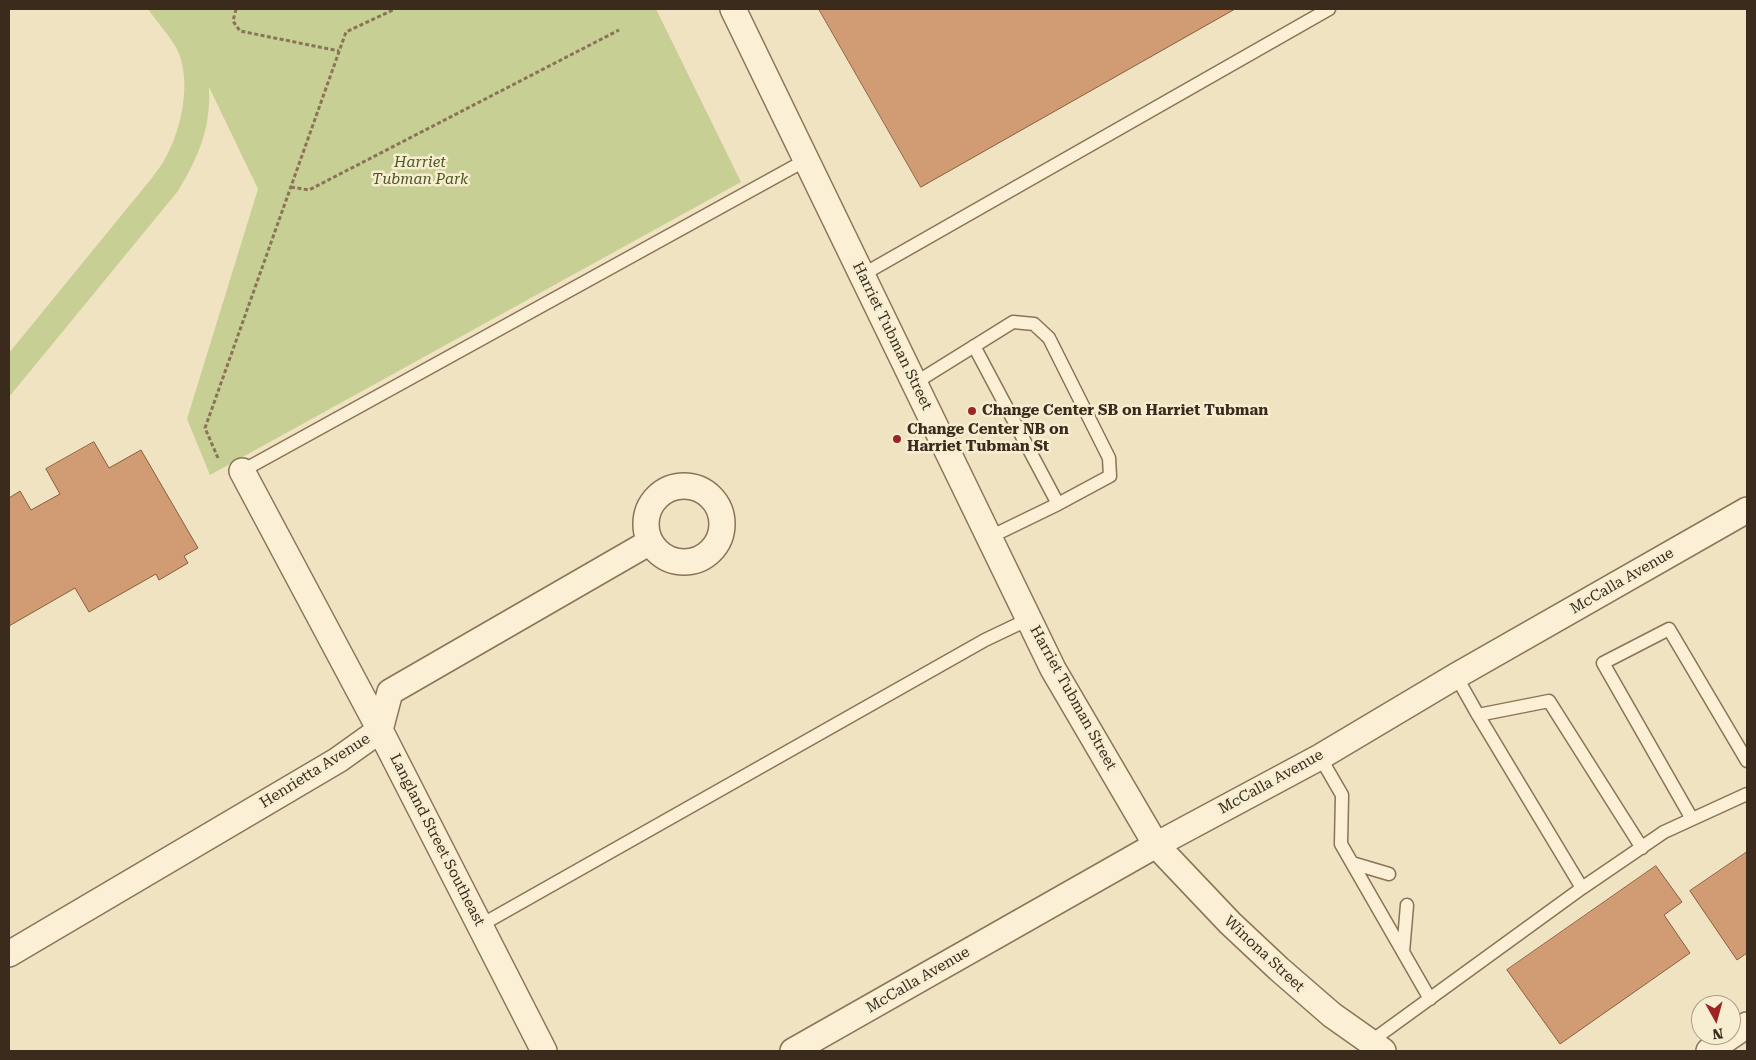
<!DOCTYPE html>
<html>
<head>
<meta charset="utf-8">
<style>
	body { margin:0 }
	#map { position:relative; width:1756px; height:1060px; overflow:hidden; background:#f0e3c1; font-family:"Roboto Serif",serif }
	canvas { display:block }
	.frame { position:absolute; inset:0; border:10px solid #3a2b1d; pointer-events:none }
	.north { position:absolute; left:1691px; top:995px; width:50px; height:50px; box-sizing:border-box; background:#f7edd1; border:1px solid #ab9f89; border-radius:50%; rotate:173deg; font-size:14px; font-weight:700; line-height:20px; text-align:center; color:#3a2b1d }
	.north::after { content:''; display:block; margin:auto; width:18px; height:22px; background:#9d2424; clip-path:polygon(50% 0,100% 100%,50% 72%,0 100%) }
</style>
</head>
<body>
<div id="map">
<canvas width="1756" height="1060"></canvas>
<div class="frame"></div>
<div class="north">N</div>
</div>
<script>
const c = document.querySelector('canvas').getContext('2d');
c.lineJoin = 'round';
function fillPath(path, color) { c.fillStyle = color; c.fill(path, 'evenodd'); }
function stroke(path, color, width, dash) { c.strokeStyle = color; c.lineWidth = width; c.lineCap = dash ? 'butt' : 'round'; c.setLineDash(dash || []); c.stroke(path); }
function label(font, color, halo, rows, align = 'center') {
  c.font = font + ' "Roboto Serif",serif'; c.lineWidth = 5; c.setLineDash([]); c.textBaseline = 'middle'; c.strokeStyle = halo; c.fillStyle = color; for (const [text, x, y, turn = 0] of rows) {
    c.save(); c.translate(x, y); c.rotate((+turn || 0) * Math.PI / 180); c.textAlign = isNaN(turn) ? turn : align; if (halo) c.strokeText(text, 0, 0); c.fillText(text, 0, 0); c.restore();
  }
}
fillPath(new Path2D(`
	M148,9H656L741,182L210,475L187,419L258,189L209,87C211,128 199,156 178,191L9,397V353L151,179C156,172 162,165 166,157C182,128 192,80 177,49C169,35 157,22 148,9Z`), '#c8cf94');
const building = new Path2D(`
	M819,9H1235L921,187Z
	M94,442L109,468L141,450L198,548L184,556L188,563L159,580L156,574L89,612L75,588L9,626V498L20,491L31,510L60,494L46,469Z
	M1747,852V953L1737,960L1690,891Z
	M1656,866L1682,902L1664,915L1690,953L1560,1044L1507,970Z`);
fillPath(building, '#d19c74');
stroke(building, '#8b5c3c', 1);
const lane = new Path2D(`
	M862,275L1329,9
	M974,346L1058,504
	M915,383L1013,322L1034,324L1049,338L1109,458L1110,476L1058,504L990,537
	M242,471L806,160
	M1478,715L1549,701L1642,848
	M1320,757L1342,795L1341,844L1430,999
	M1692,819L1603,663L1669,629L1747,761
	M1352,863L1389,874
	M1582,888L1664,832L1747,794
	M481,925L985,640L1029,619
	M1403,952L1407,905
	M1370,1042L1582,888L1478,715L1456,676`);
const street = new Path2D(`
	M733,9L1053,669L1156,845L1230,923L1279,969L1332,1015L1383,1051
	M242,471L380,730L544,1051
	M646 524a38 38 0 1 1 76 0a38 38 0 1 1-76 0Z
	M9,954L338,760L380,730L390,692L650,542
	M793,1051L1156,845L1320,757L1456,676L1747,510
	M1709,1051L1747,1025`);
stroke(lane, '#8b7357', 15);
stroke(street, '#8b7357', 28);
stroke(new Path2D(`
	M236,9L233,21L240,31L339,51
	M291,187L309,190L619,30
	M218,458L205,428L346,32L395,9`), '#8b7357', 3, [4, 2.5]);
stroke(lane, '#fbf0d5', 12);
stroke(street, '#fbf0d5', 25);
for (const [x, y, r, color] of [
	[972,411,5,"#9d2424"],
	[897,439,5,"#9d2424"]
]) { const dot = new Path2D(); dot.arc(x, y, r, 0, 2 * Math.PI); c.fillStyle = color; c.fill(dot); stroke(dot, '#f7edd1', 2); }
label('italic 15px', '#495722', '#f7edd1', [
	["Harriet",420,163],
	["Tubman Park",420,180]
]);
label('15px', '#3a2b1d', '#f7edd1', [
	["Harriet Tubman Street",892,336,64],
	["McCalla Avenue",1622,581,-30],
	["Harriet Tubman Street",1073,698,61],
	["Henrietta Avenue",315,771,-32],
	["McCalla Avenue",1271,782,-29],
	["Langland Street Southeast",437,840,63],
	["Winona Street",1264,954,43],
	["McCalla Avenue",918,980,-30]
]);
label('bold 15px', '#3a2b1d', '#f7edd1', [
	["Change Center SB on Harriet Tubman",982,411],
	["Change Center NB on",907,430],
	["Harriet Tubman St",907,447]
], 'left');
</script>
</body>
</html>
